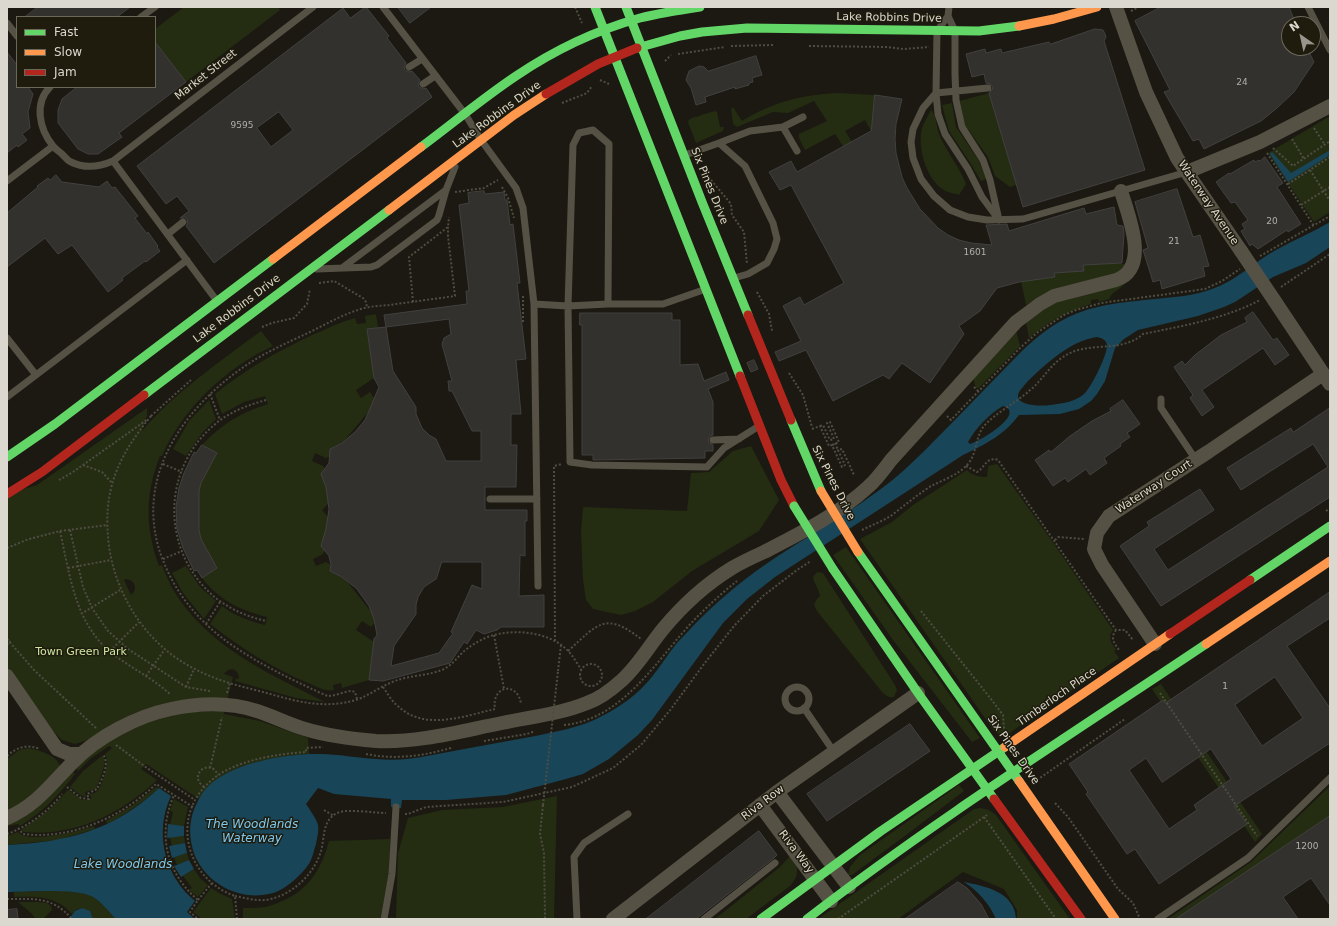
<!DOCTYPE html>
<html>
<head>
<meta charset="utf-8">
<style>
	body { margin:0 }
	#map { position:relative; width:1337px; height:926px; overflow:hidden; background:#1b1911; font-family:"DejaVu Sans",sans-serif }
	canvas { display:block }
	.frame { position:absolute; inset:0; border:8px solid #dbd9cf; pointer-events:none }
	.legend { position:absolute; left:16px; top:16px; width:140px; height:72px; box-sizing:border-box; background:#1f1c0d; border:1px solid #6a685b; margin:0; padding:5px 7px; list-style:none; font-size:12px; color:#dbd9cf }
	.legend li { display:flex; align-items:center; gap:8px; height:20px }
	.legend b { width:20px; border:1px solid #6a685b }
	.north { position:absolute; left:1281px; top:16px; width:40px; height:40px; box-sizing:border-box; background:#1f1c0d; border:1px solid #6a685b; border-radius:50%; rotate:326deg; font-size:11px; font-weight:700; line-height:16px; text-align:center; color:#dbd9cf }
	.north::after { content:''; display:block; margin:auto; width:14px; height:18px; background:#98968c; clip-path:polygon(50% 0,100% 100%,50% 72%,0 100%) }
</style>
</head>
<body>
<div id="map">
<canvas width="1337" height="926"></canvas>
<div class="frame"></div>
<ul class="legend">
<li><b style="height:5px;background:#63d668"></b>Fast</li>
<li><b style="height:5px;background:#ff974d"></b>Slow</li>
<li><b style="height:5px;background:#b3261e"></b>Jam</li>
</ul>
<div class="north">N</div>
</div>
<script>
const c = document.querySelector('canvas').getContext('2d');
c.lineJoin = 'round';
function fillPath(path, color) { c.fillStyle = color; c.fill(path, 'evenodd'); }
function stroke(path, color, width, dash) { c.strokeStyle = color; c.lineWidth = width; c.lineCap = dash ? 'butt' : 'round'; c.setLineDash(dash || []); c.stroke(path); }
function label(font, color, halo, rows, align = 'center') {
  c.font = font + ' "DejaVu Sans",sans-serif'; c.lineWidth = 3; c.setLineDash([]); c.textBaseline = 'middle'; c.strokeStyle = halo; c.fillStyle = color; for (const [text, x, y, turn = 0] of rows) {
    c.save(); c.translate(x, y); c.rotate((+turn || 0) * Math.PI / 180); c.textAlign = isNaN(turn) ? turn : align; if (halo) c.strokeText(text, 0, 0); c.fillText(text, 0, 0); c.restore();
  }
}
fillPath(new Path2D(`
	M184,7H278L280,10L186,82L155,42V29Z
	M837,93L875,95L871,131L865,120L845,131L852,142L843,146L835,134L805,150L799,138V134L827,121L814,101L788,113L773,112L737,127L733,124L731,109L733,107L742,121C773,102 801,95 837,93Z
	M989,93L1016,185L1010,187L995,176L988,157L965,125L960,101Z
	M952,103L956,127L979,161L986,179L981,181L971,164L949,131L942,105Z
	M931,110C937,116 936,126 939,134C946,151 959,166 966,184L959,195C954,193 948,193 944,190C926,180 917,146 922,128C924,122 928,116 931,110Z
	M715,111L717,112L720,127H724L723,131L696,143L688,122C690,117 696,117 700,116L701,115Z
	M1330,116V212L1314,222L1268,153Z
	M1105,263L1125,264L1119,272L1045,293L1026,305L1021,281L1055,277L1054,273L1084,271L1083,265Z
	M1120,285H1124L1112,294L1109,299L1099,302L1098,299L1091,300V304C1068,311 1048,322 1029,338L1026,322L1055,302Z
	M376,314L378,328L367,330L374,378L356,390L361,398L370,392L374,398L370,410L344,441L330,449L331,456L326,458L315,453L312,461L323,466L325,470L321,474L326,487L329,503L322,510L328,517L325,536L321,545L325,550L323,554L313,559L316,566L326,562L331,565L330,571L345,579L372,613L375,622L371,627L362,621L356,630L374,642L369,680L342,688L341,683L333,685L334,690C325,692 316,686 308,683C272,668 241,648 210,624L222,606C235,616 249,621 265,625L267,617C240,610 220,601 202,578L217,568L201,539L199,529V491L201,483L217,453L202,445C222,424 240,413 268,404L265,396L244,402L222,414L215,394C246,369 276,352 312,335C327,329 340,322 355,318L357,324L366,323L365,316Z
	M261,331L273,346C227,367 182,409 162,456H160C145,494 145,527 159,566L162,565C167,578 173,591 182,603C217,651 274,676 325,702L296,698L235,681L236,678L239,679C239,668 229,666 224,674L233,677L224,714L260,721L308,738L309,754C273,757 218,765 199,799L146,764L141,769L157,780C121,814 74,837 24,832L21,830L49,810L68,790L83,800L91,799V797L89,794C92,794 96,793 98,790C103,784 110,761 105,754L112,748L109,746L90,759L78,771L76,768L95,735L85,741L75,744L62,740L52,730L7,673V494L37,485L147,408V415L142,431C174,393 222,360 261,331ZM126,579L130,580C136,584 137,590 131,595L124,580Z
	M1016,331L1020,346L979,388H976L973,378Z
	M209,400L216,419L202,433L186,456L173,449L189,421Z
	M751,446L779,500L759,531L692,571L653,602L635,611L621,615L593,609L586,600L583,580L581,531L583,507L687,511L691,473L709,472L733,451Z
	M997,464L1052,541L1113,630L1110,635L1111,642L1116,650L1114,651L1119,658L1008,734L1000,735L994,731L860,539L892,522L913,505L967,470C972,476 980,477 987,477L988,466Z
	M846,547L980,738L972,742L893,640L833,555Z
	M186,566L200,587L216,601L204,619L183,593L172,573Z
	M817,572L823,573L895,685L897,690L894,697C889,698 886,696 882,692L817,611L814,605L816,600L820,596C819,589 814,584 813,577Z
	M1161,684L1262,834L1255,842L1152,689Z
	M28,748C38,750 57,755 60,766L40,790L7,812V759L19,750Z
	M103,755C108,764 99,780 96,789L85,792L86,797L80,795L70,787L83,771Z
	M73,772L75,774C58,796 44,811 20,826L18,824L7,826V824L36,809L46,800Z
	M959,785L964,791L906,835L852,875H848L850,867L860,855Z
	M1330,786V816L1176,919H1168L1251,862Z
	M156,787L159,788C143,802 126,814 107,824L106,821L133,805Z
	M557,796L554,919H390L391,917L396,918L398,853L408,818L442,810L503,807Z
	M174,799L188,807L184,826L170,825L173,812L170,811Z
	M981,808L989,810L996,815L1070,919H1017V910L1004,889L963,872L898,919H818L974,809Z
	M94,826L95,829L58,840L7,845V836L18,832C27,844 80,831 94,826Z
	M184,836L185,843L172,846L170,837Z
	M390,839L389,874L380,919H243V908C250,908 258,908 265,907C270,906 275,904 280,902C308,891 321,870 329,841Z
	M187,853L189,860L177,865L174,857Z
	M791,855C799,867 800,875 790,886L746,919H715L780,867Z
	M194,869L200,878L208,885L198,897L189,890L192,888L183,876Z
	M211,888L219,893L232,899L235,919H202L193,912Z
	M14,892C34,892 76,887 93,897C102,902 109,911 116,919H93L91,913L82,908L76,910L72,914C57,896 36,896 14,897Z
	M18,902H38L47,903L51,906L52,910L44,918L36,919L30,912Z`), '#242d12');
fillPath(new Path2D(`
	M1330,150V155L1288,182L1270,154L1272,152L1291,173Z
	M1330,222V247L1306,263L1273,277L1235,302L1224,307L1198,316L1138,330L1124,339L1115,348L1105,381L1097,394L1091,401L1079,409L1060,414L1019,415C1004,435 986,444 963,455L775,577L747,599L723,623L652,720L638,735L609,759L583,774L566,779L506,795L446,800H402L401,808L391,807V799L334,794L318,788L306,804C310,810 316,818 318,825C319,832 317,838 316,844C314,850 313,856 310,862C304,873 285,890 273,893C241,902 208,885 195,856C189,840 188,823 195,807C199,798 204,789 213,782C237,762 289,753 320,754C339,754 357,758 376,759C394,761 413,759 432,755C464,749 497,743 530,737C554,732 580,728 602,716C620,707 638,694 651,678C660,667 668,654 677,643C693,626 708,610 726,595C776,551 838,523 890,482C910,466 927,448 945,430C970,405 994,379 1019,354C1065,309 1093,305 1155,299C1174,297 1194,296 1212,289C1236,281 1254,262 1276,250C1294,240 1313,232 1330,222ZM1097,337C1102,338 1107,340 1107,346C1107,355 1092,386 1085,393C1078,400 1067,403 1057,404C1049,406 1019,408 1018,396C1018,391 1025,385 1028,381C1047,363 1070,341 1097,337ZM1003,406C1027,413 979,442 970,444L968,442C976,428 989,414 1003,406Z
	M159,788L171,796C154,832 164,876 195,901L187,912L195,919H116C108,911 101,901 91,896C74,888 27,892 7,892V845C67,842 113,831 159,788Z
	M168,824L184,826V836L167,838Z
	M185,843L187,853L172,858L169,846Z
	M189,860L194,869L181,877L174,866Z
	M964,882C985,886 1015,892 1016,919H996C989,903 978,891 964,882Z
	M82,908L90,911L93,919H69L75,911Z`), '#194558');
const building = new Path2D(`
	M38,7H130L117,17H25Z
	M366,7L389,36L387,38L406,63L404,67L405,70L409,72L412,71L420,80L418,84L419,87L423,89L426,88L432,97L214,263L186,226L188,223L187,219L184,217L180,218L189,211L177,196L166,204L137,166L343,8L350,18ZM279,112L293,130L271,147L257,128Z
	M398,7H431L410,23Z
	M1161,7H1289L1296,24H1289V48H1307L1314,62L1294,92L1277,108L1261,121L1204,149L1199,139L1193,141L1164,92L1170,90L1135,21Z
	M1095,29L1103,30L1105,34L1106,37L1104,41L1145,170L1023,207L989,93L992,90L993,87L990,84L986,83L984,74L972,77L966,54L985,49L986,53L1001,49L1002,53L1049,42L1050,44Z
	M155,42L186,82L119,133L122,137L98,154H88L78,149L58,123V110L62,99L77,87H155Z
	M7,52L17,65V87H28L33,94L28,112L30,128L22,134L27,140L18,147L17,145L7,153Z
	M756,56L762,75L752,78L753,82L749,83V85L735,89V87L705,97L706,102L696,105L691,88L686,80L689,71L699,66L704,67L708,71Z
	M875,95L902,99L896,124L895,139L896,153L902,177L907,188L920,209L938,228L948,235L959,240L971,243L992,245L986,225L1007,224L1009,231L1084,208L1086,214L1114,207L1117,225L1123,226L1124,234L1122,263L1083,265L1084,271L1054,273L1055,277L1019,282L997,288L980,311L959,326L964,334L930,383L902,363L889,379L883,375L833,401L806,350L779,361L775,352L801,341L783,306L800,297L804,305L844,283L791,185L780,190L769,172L791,161L797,172L871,131Z
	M1265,157L1283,183L1277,187L1301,224L1288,232L1287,230L1258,249L1252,244L1250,246L1241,231L1245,229L1242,224L1248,220L1235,202L1231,203L1216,182L1229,173L1230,174L1254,160L1255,162L1259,160L1260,161Z
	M56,175L62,182L99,187L107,181L112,188L115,187L138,216L135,218L147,234L148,232L158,246L157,247L160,251L146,262L145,261L122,278L123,280L108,292L72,245L58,254L45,238L7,267V213L38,187L37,186L48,178L50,180Z
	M1177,189L1193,237L1200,235L1209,266L1203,267L1205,276L1162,289L1160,280L1153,282L1143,250L1148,248L1135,202Z
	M484,191L485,194L504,192L505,200H507L510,225L513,224L520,283H517L526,359L516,360L521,414H511V445H517L516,487H485V510H527V521H525V556L520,555L519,596L544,595V627H501L497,630L484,634L476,630L467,644L464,642L450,663L383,681L369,680L374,639L377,635L374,619L369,606L357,589L342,577L330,571L331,565L329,556L321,546L326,529L329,509L326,487L321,474L329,463L330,449L342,443L355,432L365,420L369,411L379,387L374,378L367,329L386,327L393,371L416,407V414L422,428L429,435L436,439L446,461H481V431H472L452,391H449L448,381H452L442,344L444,338L451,334L449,319L386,327L384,315L467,304L466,291H469L459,205L469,203L468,193ZM442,562H482V589L472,585L451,632L453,633L439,653L391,666L394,646L416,614V605L418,597L424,587L436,579Z
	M1253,312L1273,340L1277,338L1289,355L1275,365L1263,348L1202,390L1214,407L1202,416L1190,398L1193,395L1174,367L1182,361L1185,365L1195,355L1221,335L1247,322L1245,318Z
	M580,313H672V320H680V365L698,364L704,381L726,372L729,380L708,389L713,402V435L710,436L708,440L709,443L713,445V451H705V458L593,460V455H582V325H580Z
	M754,360L758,369L751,372L747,363Z
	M1123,400L1140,424L1127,433L1130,437L1120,444L1121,446L1104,458L1107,463L1090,475L1086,469L1068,482L1065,478L1053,486L1035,460L1049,450L1051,452L1070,436L1092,421L1111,411L1110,409Z
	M1330,408V497L1161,606L1120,546L1149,526L1147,522L1200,489L1214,510L1154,549L1168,570L1328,467L1313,444L1241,490L1227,468L1291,428L1293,432Z
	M202,445L217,453L201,483L199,491V530L201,539L217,568L202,578L197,570L194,571L183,548L177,529L176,507L179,488L184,473L194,452L196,453Z
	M1330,592V618L1287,646L1330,708V743L1234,806L1247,824L1159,884L1135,849L1127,854L1086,794L1088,792L1069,764L1163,700L1165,703ZM1275,677L1303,718L1262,746L1235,705ZM1211,749L1231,779L1194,805L1197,810L1169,829L1129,770L1146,758L1162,782Z
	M910,724L930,751L827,821L807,794Z
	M1330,816V905L1311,878L1283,897L1298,919H1176Z
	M759,831L777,855L774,858L696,919H646Z
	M958,882L967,888L981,904L989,919H905Z
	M17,909L18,919H7V910Z`);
fillPath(building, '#32312e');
stroke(building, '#424140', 1);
stroke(new Path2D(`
	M575,7L582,23
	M1131,11L1139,7
	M731,46L773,45
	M809,46L887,47L904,49L929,47
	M678,54L725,47
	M665,61L671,55
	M600,80L609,84
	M562,103L587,93L592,86
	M1314,128L1325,145
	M1292,139L1304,159
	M1273,148L1293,166L1330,141
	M1267,153L1314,226
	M1310,170L1330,201
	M711,180L731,204L732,215L744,232L747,264
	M1288,184L1330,157
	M502,187L508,198L514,218
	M455,192L484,188L498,180
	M1301,205L1330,187
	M1260,256L1330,216
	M319,283L334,281L363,298L366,302L367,308
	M1281,287L1330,254
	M757,292L769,314L772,331
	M523,296V324
	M413,302L409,257L448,227L449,217
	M262,327L272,323L294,318L307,304L310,289
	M789,373L803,395L812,427
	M974,387L979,392
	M210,394L220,420
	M266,400C248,405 229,412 214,425C160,471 161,554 217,599C232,610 248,617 266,621
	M151,416C117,458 102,491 109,546C116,597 148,646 195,669C217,681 243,687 267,693C297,702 325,709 356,700C370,695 381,686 395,681C410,675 429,676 444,669C452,665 457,658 463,652C475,642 490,634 505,633C526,630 554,635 569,652C574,657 577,664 581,669
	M151,416L191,380
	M947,416L951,420L1021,347L1038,332L1064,315L1076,310L1101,303L1205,289L1222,281L1240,269
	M820,426L823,425L830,440L834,439L827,423L830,422L839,442L832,445
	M812,429L820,426L829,446L832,445L842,467L845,465L838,450L842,449L854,475
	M835,443L838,450
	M163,464L182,472
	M83,465L102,472L112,483
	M966,466L977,472C985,468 986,456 998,460L1116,630H1125L1133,640
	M59,480L73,472L148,419
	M1326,511L1330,508
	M70,530L83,587L92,608L108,631L128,649L186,687L210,691
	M862,530C872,525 883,521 892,515C905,505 917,495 931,486C943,480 958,475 967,465C977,455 975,437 984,426C994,414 1017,402 1029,391C1042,381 1049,366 1063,357C1087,340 1121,354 1143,334C1182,326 1224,319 1260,300
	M60,531L107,525
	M1055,540L1058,537L1084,539
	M7,548L29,539L60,531C70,576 75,625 114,655C133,669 154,679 171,695
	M163,559L182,551
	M68,568L111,560
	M921,611L991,699L1003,715L1004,728L1005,730
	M81,614L120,590
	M206,624L220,602
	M1116,630C1110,638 1114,643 1119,650
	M494,635L504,689
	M7,639L34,670L96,728
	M555,641L554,466L562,464
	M7,645L10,641
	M110,651L139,622
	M568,651C598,624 605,611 641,639
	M580 675a11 11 0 1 1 22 0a11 11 0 1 1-22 0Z
	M558,671L561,645
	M146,676L165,649
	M186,687L194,669
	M383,687C388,694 392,702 399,707C425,731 465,716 495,709C491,685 518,681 521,704
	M227,693L230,683
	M1160,693L1257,836
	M357,699L355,692L352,691C345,691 336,696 328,696C324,695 317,691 312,689C289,678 266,667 244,653C208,631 180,602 164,563C130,481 182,408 248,364C268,351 289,342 310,332C326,324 342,315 358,310C368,306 379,306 389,305C411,302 433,299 455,296L448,236V227
	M564,725C625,719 658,657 696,618C709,605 723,592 737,581
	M484,741L527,734L535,731
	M116,745L147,768L195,800
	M366,754C395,760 423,756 451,748
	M7,756C17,747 27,744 40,749
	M210,768L222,717
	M1037,780L1125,719
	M67,787L81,798L89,799L87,794L97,789C102,779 110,764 103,754
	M204,787C187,775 210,757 218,775
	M1055,803L1068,817L1118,889L1133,903L1140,919
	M543,805L540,834L544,853L545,919
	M193,807L174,795C157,834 166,873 198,900L190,912L198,919
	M324,810L334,816
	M405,814H408L426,807L503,802L572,787L613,768L641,745L671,709L704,664L734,626L763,596L797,570L811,561
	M984,817L1056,919
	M18,828L23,834C71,840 122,817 156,784L174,795
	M7,834C27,827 49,811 62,794
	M235,896C245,898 256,901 266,900C291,896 314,875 321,851C325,836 322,818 340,812C350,809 375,813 386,813
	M7,899C34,899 52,896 72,919
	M198,900L212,883
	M237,919L235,896C185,879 169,814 213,779C236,760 277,754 306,752V748L323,747
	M838,919L987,815`), '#4f4d43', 2, [2, 2]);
stroke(new Path2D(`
	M383,7L465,114L481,140L516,188L523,208L534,304L568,306L608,304
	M1308,7L1330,50
	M948,16L937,31L936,93L938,114L945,134L968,169L982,197L999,220L990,180L983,160L962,127L956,100L955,74V31L948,16L949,7
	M141,17L155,7
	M7,23L17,36
	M409,67L422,59
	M423,84L435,76
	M50,87C34,103 39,129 53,146C55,149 59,151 62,154C65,157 68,161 71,162C85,169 99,167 113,161L313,7
	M988,88L936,93L923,108L913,129L911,142L913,158L921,179L934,196L950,210L968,217L987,220L1023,219L1187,172
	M783,127L803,117
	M719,143L750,131L783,127L797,151
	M685,155L719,143L745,166L773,223L777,239L774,249L767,263L748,274L734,278
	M113,161L217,301
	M7,181L53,146
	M168,234L183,222
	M342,268L446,190
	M317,269L371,267L377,265L437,220L439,215L446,190L455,167
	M706,289L663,304H608L609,144L593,130L579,133L573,145L568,306L570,462L592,465L707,467L724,448L759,426
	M534,304L538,586
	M7,338L36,375L7,397
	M36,375L187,260
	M1161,399V408L1196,460
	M713,440L739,439
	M490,499H537
	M785 699a12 12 0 1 1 24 0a12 12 0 1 1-24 0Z
	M804,708L834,752
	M384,919L392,874L396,807
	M577,919L574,857L584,843L628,814
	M704,919L775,863
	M1158,919L1248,858L1330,778`), '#555145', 7);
stroke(new Path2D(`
	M1116,7L1146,92L1177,158L1241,251
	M1187,172L1260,142L1330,106
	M1274,300L1330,384
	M1155,644L1102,565L1094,549L1097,533L1109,516L1208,452L1323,374
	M7,676L57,749L69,754H81
	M777,792L849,887
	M760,805L831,901
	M7,818C37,805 51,784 73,762C97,737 137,716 171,709C199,703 229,702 257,711C273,716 288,724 305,729C328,736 352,739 376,741C418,743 461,731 502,723C530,717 560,714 587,703C599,699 611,690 621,681C638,666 649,646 663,629C682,606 706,584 732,568C742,562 753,557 764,552C799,534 839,514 868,487C877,479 884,469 891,460L1016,322L1040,304L1054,296L1116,280C1151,268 1128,215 1121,191
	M613,919L777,792L918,693`), '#555145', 14);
stroke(new Path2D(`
	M595,7L740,376
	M626,7L702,202L748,315
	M637,48L680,36L702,32L747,28L979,31L1019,26
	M421,147C452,124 483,98 516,76C553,51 597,30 640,18C660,13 680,10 700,7
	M144,395L389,210
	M791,420L821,491
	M7,457L55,424L273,259
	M858,552L1019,781
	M833,569L918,693L994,799
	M1250,580L1330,526
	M761,919L881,831L1005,747
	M807,919C935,820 1072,734 1206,644`), '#63d668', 9);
stroke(new Path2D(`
	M1019,26L1054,19L1097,7
	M389,210L514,115L546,94
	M273,259L421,147
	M1206,644L1330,561
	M1005,747L1170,634
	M1019,781L1115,919`), '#ff974d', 9);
stroke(new Path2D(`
	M546,94L598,64L637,48
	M748,315L791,420
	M740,376L781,480L794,506
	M7,494L42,472L144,395
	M1170,634L1250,580
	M994,799L1081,919`), '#b3261e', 9);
stroke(new Path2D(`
	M543,805L558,671`), '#4f4d43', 2, [2, 2]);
stroke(new Path2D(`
	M1241,251L1274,300`), '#555145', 14);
stroke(new Path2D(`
	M794,506L833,569`), '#63d668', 9);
stroke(new Path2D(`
	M821,491L858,552`), '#ff974d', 9);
label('9px', '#b1afa7', null, [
	["24",1242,83],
	["9595",242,126],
	["20",1272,222],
	["21",1174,242],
	["1601",975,253],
	["1",1225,687],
	["1200",1307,847]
]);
label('11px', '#dbd9cf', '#1f1c0d', [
	["Lake Robbins Drive",889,18,1],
	["Market Street",206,75,-38],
	["Lake Robbins Drive",497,115,-36],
	["Six Pines Drive",709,186,68],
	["Waterway Avenue",1208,203,56],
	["Lake Robbins Drive",237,309,-37],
	["Six Pines Drive",833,483,63],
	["Waterway Court",1154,487,-33],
	["Timberloch Place",1057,697,-35],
	["Six Pines Drive",1013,750,55],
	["Riva Row",763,803,-37],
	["Riva Way",796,852,53]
]);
label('11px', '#cde7a3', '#1f1c0d', [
	["Town Green Park",81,652]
]);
label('italic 12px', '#7ecbf1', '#1f1c0d', [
	["The Woodlands",252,825],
	["Waterway",252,839],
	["Lake Woodlands",123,865]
]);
</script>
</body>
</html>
